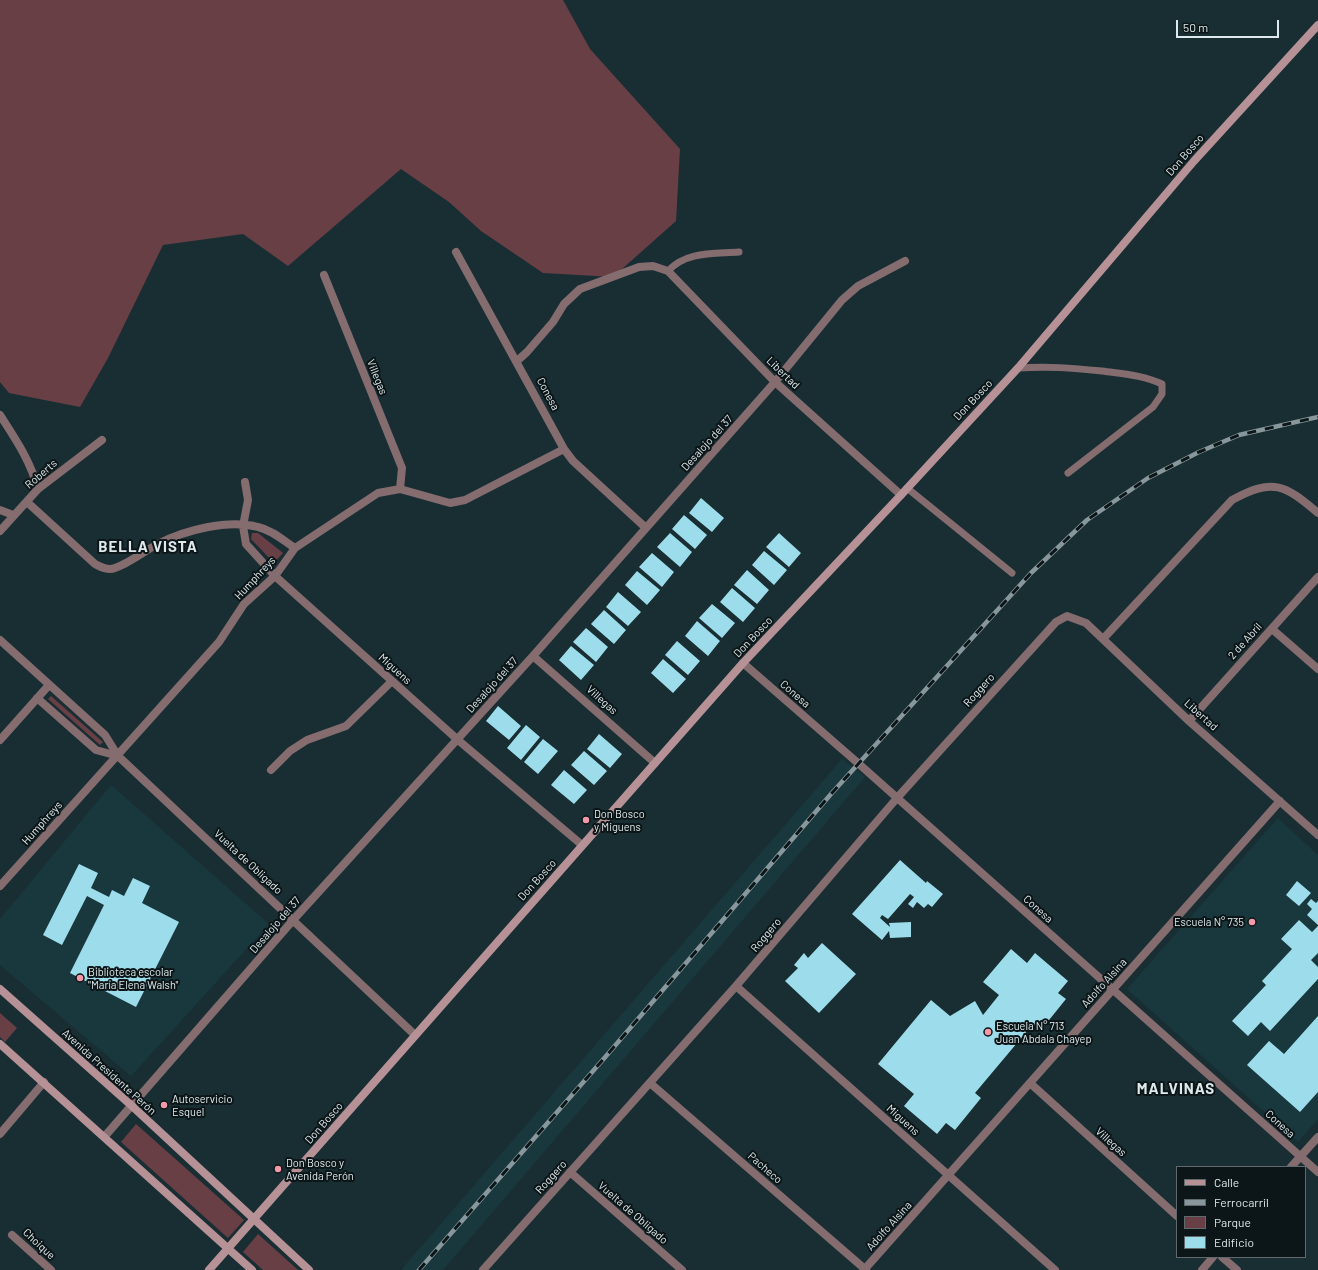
<!DOCTYPE html>
<html>
<head>
<meta charset="utf-8">
<style>
	body { margin:0 }
	#map { position:relative; width:1318px; height:1270px; overflow:hidden; background:#192e33; font-family:Barlow,sans-serif }
	canvas { display:block }
	.legend { position:absolute; left:1176px; top:1166px; width:130px; height:92px; box-sizing:border-box; background:#0c1517; border:1px solid #606a6c; margin:0; padding:5px 7px; list-style:none; font-size:12px; color:#dde9ec }
	.legend li { display:flex; align-items:center; gap:8px; height:20px }
	.legend b { width:20px; border:1px solid #606a6c }
	.scale { position:absolute; left:1176px; top:20px; width:103px; height:18px; box-sizing:border-box; border:2px solid #dde9ec; border-top:0; padding-left:5px; font-size:12px; line-height:14px; white-space:nowrap; color:#dde9ec; -webkit-text-stroke:3px #0c1517; paint-order:stroke }
</style>
</head>
<body>
<div id="map">
<canvas width="1318" height="1270"></canvas>
<ul class="legend">
<li><b style="height:5px;background:#b69196"></b>Calle</li>
<li><b style="height:5px;background:#87979b"></b>Ferrocarril</li>
<li><b style="height:11px;background:#693f46"></b>Parque</li>
<li><b style="height:11px;background:#9dddeb"></b>Edificio</li>
</ul>
<div class="scale">50 m</div>
</div>
<script>
const c = document.querySelector('canvas').getContext('2d');
c.lineJoin = 'round';
function fillPath(path, color) { c.fillStyle = color; c.fill(path, 'evenodd'); }
function stroke(path, color, width, dash) { c.strokeStyle = color; c.lineWidth = width; c.lineCap = dash ? 'butt' : 'round'; c.setLineDash(dash || []); c.stroke(path); }
function label(font, color, halo, rows, align = 'center') {
  c.font = font + ' Barlow,sans-serif'; c.lineWidth = 4; c.setLineDash([]); c.textBaseline = 'middle'; c.strokeStyle = halo; c.fillStyle = color; for (const [text, x, y, turn = 0] of rows) {
    c.save(); c.translate(x, y); c.rotate((+turn || 0) * Math.PI / 180); c.textAlign = isNaN(turn) ? turn : align; if (halo) c.strokeText(text, 0, 0); c.fillText(text, 0, 0); c.restore();
  }
}
fillPath(new Path2D(`
	M842,759L865,777L443,1270H401Z
	M111,785L269,924L131,1076L0,965V919Z
	M1278,818L1318,855V1119L1298,1142L1127,989Z`), '#19383e');
fillPath(new Path2D(`
	M0,0H563L590,49L680,149L676,221L613,277L543,273L481,231L449,202L401,169L288,266L243,234L163,245L108,358L80,407L9,393L0,382Z
	M252,533H258L283,553L274,563L251,539Z
	M51,696L103,742L100,745L48,699Z
	M0,1013L17,1028L5,1042L0,1037Z
	M136,1124L244,1220L228,1238L121,1142Z
	M258,1234L298,1270H263L243,1252Z`), '#693f46');
fillPath(new Path2D(`
	M701,498L724,518L712,532L689,513Z
	M684,515L707,535L695,549L672,529Z
	M670,533L692,552L680,567L657,547Z
	M779,533L801,553L789,567L766,547Z
	M764,551L787,570L774,585L752,565Z
	M652,553L674,572L662,587L639,567Z
	M747,570L769,590L757,604L734,585Z
	M637,571L660,590L647,605L625,585Z
	M732,588L755,608L743,622L720,602Z
	M618,592L641,612L628,626L606,607Z
	M712,604L735,623L722,638L699,618Z
	M604,610L626,630L614,644L591,624Z
	M697,621L720,641L708,656L685,636Z
	M586,628L608,647L596,662L573,642Z
	M677,641L700,661L688,675L665,655Z
	M571,646L594,665L581,680L559,660Z
	M663,659L686,679L673,693L651,673Z
	M498,706L521,726L509,740L486,721Z
	M526,725L540,737L521,760L507,748Z
	M599,734L622,754L610,768L587,749Z
	M543,739L558,751L538,774L524,762Z
	M584,751L607,771L594,785L571,765Z
	M564,770L587,790L574,804L551,785Z
	M900,860L926,883L927,881L943,894L932,907L928,904L924,908L917,902L913,908L908,904L914,897L910,894L888,919L882,915L880,918L890,927L889,923L911,922V937L890,938L889,931L882,940L852,914Z
	M79,864L98,873L91,888L109,897L112,890L124,896L133,878L150,886L142,903L179,922L136,1007L70,973L104,905L87,896L62,945L43,935Z
	M1297,881L1311,893L1299,906L1286,895Z
	M1311,899L1316,903L1318,901V925L1307,915L1312,909L1307,904Z
	M1299,920L1312,932L1318,926V953L1311,960L1318,967V979L1270,1031L1261,1022L1248,1036L1232,1021L1266,985L1262,981L1292,949L1281,939Z
	M822,943L856,974L819,1013L785,981L798,968L794,965L804,953L808,958Z
	M1011,949L1027,963L1035,953L1068,981L1058,993L1066,999L1041,1030L1033,1024L975,1093L981,1098L955,1130L946,1123L937,1134L904,1106L914,1094L878,1064L931,1000L950,1016L975,1001L983,1015L999,995L983,982Z
	M1318,1016V1092L1300,1112L1247,1065L1269,1041L1284,1054Z`), '#9dddeb');
stroke(new Path2D(`
	M668,271C686,251 714,254 739,252
	M1018,368C1048,366 1072,368 1102,371C1123,374 1143,375 1162,384V394L1153,407L1068,473
	M907,488L1012,573`), '#846c6f', 7);
stroke(new Path2D(`
	M456,252L564,449L573,461L646,528
	M324,275L402,468L400,489
	M517,361L527,352L553,322L564,304L580,289L639,267L653,266L668,271L775,382L901,495
	M0,415C16,440 30,460 38,489
	M245,482L248,500L243,526L246,544L275,576L458,740L582,845
	M27,502L95,564C101,567 108,571 115,568C130,563 144,551 158,544C185,530 228,519 258,527C272,530 284,541 295,548
	M0,510L13,515
	M0,531L38,489L102,440
	M1272,629L1318,669
	M1103,639L1232,500C1273,478 1284,484 1318,513
	M0,640L105,735L118,756L96,750L37,698
	M533,656L655,763
	M743,663L859,764L1318,1172
	M1189,721L1318,577
	M0,740L49,685
	M118,756L415,1035
	M271,770L290,751L307,740L346,726L392,681
	M0,886L219,642L244,604L275,576L295,548L378,493L400,489L450,503L465,500L564,449
	M736,986L1055,1270
	M650,1083L866,1270
	M1030,1083L1177,1216
	M0,1134L44,1082
	M105,1136L294,919L533,656L775,382L842,300L858,286L905,261
	M1291,1167L1318,1137
	M570,1172L682,1270
	M12,1235L51,1270
	M1222,1257L1237,1270
	M483,1270L736,986L897,798L1056,622L1067,616L1086,623L1189,721L1318,835
	M864,1270L1280,801
	M1202,1270L1213,1257`), '#846c6f', 8);
stroke(new Path2D(`
	M0,989L132,1106L309,1270
	M0,1044L252,1270
	M209,1270L743,663L901,495L1018,368L1194,161L1318,25`), '#b69196', 8);
const rail = new Path2D(`
	M419,1270L607,1055L831,794L1031,573L1087,520L1148,478L1199,452L1239,435L1318,417`);
stroke(rail, '#87979b', 4.5);
stroke(rail, '#0c1517', 3, [9]);
for (const [x, y, r, color] of [
	[586,820,4,"#f39aa9"],
	[1252,922,4,"#f39aa9"],
	[80,978,4,"#f39aa9"],
	[988,1032,4,"#f39aa9"],
	[164,1105,4,"#f39aa9"],
	[278,1169,4,"#f39aa9"]
]) { const dot = new Path2D(); dot.arc(x, y, r, 0, 2 * Math.PI); c.fillStyle = color; c.fill(dot); stroke(dot, '#0c1517', 1.5); }
label('11px', '#dde9ec', '#0c1517', [
	["Don Bosco",1185,155,-49],
	["Libertad",783,373,44],
	["Villegas",377,377,68],
	["Conesa",548,394,62],
	["Don Bosco",973,400,-47],
	["Desalojo del 37",707,443,-48],
	["Roberts",41,474,-41],
	["Humphreys",255,578,-47],
	["Don Bosco",753,637,-47],
	["2 de Abril",1245,641,-48],
	["Miguens",395,669,42],
	["Desalojo del 37",492,685,-48],
	["Roggero",979,690,-48],
	["Conesa",795,694,41],
	["Villegas",602,700,42],
	["Libertad",1201,715,42],
	["Humphreys",42,823,-48],
	["Vuelta de Obligado",248,862,43],
	["Don Bosco",537,880,-48],
	["Conesa",1038,909,42],
	["Desalojo del 37",275,925,-49],
	["Roggero",766,935,-50],
	["Adolfo Alsina",1104,983,-48],
	["Avenida Presidente Perón",109,1072,42],
	["Miguens",903,1120,42],
	["Don Bosco",324,1123,-49],
	["Conesa",1280,1124,42],
	["Villegas",1111,1142,42],
	["Pacheco",765,1168,41],
	["Roggero",551,1177,-48],
	["Vuelta de Obligado",633,1213,41],
	["Adolfo Alsina",889,1226,-48],
	["Choique",39,1244,43]
]);
label('11px', '#dde9ec', '#0c1517', [
	["Don Bosco",594,814],
	["y Miguens",594,827],
	["Escuela N° 735",1244,922,"right"],
	["Biblioteca escolar",88,972],
	["\"María Elena Walsh\"",88,985],
	["Escuela N° 713",996,1026],
	["Juan Abdala Chayep",996,1039],
	["Autoservicio",172,1099],
	["Esquel",172,1112],
	["Don Bosco y",286,1163],
	["Avenida Perón",286,1176]
], 'left');
c.letterSpacing = '1px';
label('bold 15px', '#dde9ec', '#0c1517', [
	["BELLA VISTA",148,547],
	["MALVINAS",1176,1089]
]);
c.letterSpacing = '0px';
</script>
</body>
</html>
